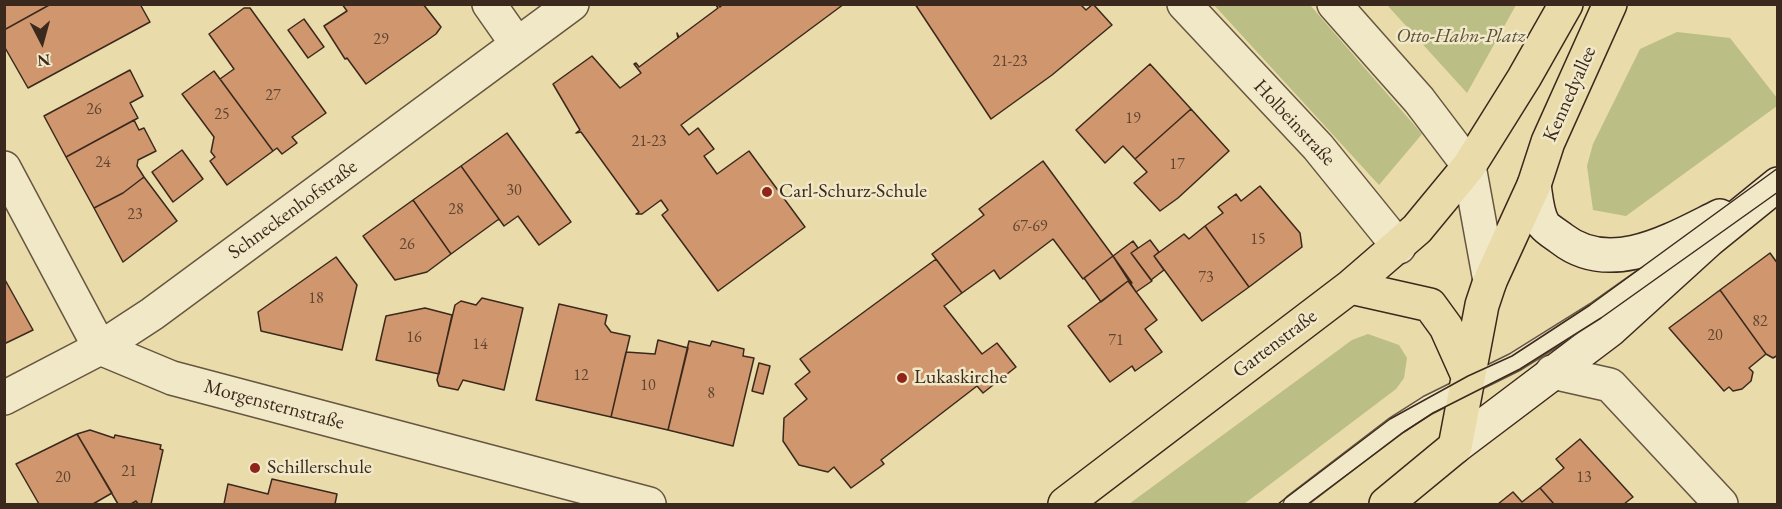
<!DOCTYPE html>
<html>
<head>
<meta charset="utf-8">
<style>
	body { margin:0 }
	#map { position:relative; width:1782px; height:509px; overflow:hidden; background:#e9dbaa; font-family:"EB Garamond",serif }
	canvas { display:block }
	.frame { position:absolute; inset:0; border:6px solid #3b291d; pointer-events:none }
	.north { position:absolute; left:12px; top:12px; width:60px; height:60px; -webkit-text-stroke:4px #f1e8c8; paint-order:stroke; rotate:174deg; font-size:16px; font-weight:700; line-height:24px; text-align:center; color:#3b291d }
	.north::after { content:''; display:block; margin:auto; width:21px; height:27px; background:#3b291d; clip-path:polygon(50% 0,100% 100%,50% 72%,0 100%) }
</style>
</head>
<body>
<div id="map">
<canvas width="1782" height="509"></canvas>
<div class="frame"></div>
<div class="north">N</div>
</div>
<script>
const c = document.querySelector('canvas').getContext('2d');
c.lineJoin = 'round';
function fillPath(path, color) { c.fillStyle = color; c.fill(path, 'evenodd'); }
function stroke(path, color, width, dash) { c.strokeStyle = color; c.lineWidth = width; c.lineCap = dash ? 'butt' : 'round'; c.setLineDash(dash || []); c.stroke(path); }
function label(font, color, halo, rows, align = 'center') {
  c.font = font + ' "EB Garamond",serif'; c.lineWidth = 5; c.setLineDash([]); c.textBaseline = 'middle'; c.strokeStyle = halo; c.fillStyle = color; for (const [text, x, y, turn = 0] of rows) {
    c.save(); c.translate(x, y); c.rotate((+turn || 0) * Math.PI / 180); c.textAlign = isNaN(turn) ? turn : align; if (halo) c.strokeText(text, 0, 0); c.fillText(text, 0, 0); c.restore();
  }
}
fillPath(new Path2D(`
	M1214,5H1310L1422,134L1379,185Z
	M1387,5H1516L1467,93Z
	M1677,32L1730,38L1777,98V106L1626,216L1593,210L1587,166L1593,144L1640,49Z
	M1368,334L1399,345L1407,358L1404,378L1396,389L1244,504H1129L1352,340Z`), '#bbbe85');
const building = new Path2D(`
	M4,4H51L4,30Z
	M51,4H140L150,22L28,88L4,46V30Z
	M342,4H423L441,27L436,34L366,84L347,58L345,59L324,26L347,11Z
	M718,4L720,7L723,4H844L681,125L689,135L698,128L714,149L704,156L717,174L749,151L805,227L718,291L662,215L668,210L661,200L642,214H636L639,212L581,132L576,133L580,130L553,84L592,56L620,88L641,73L634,64L636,63L639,67L678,38L677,33L679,37L718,8L716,5Z
	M915,4H1080L1086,10L1093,4L1112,25L1052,75L991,119Z
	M244,8H250L326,113L292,137L297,143L282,154L277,148L273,151L220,79L234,69L209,34Z
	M304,19L324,47L308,58L288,30Z
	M1150,64L1191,109L1135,159L1123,146L1105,163L1076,130Z
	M130,70L143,96L130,103L138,118L66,157L44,116Z
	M214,71L273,151L227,185L210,161L215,157L211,152L214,137L182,94Z
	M1191,109L1229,151L1178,198L1160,211L1134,183L1147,172L1135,159Z
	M134,120L139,130L144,128L156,151L138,160L137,166L144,177L123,193L94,208L66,157Z
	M507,133L571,222L539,245L518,216L504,226L461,166Z
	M182,150L203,179L173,202L152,172Z
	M1043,161L1113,256L1083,279L1053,239L1000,279L994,270L962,293L932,254L984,215L979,209Z
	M461,166L499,219L451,254L413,200Z
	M144,177L177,221L123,262L94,208L123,193Z
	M1260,186L1300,233L1302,247L1249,287L1205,226L1223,213L1218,207L1236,194L1241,201Z
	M413,200L451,254L427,272L395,280L363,236Z
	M1205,226L1249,287L1202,321L1154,256L1184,234L1189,239Z
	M1150,240L1159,252L1154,256L1164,270L1151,280L1131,253Z
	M1133,241L1138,248L1131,253L1152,281L1136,292L1113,256Z
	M1770,253L1778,264V355L1773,358L1766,354L1720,290Z
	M1113,256L1132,283L1128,281L1101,302L1084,278Z
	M336,257L357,285L342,350L261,331L258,312Z
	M936,259L962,293L944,306L982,354L997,343L1016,367L983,393L977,386L881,460L884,464L851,488L834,467L828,472L799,465L783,441L784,418L807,399L795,384L810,372L800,359Z
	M4,278L33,330L4,344Z
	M1128,281L1157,320L1145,329L1162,352L1135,371L1132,366L1110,382L1068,326Z
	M1720,290L1766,354L1749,368L1753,372L1751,381L1742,389L1733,391L1729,387L1724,391L1669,328Z
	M482,298L523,308L504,390L463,380L458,390L439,386L437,380L455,305L461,301L476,305Z
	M559,304L607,315L605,324L611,332L630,336L611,417L536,400Z
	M425,308L452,315L439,374L376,360L386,316Z
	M658,340L688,348L668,430L611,417L626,352L655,354Z
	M689,341L710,346L712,341L744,349L743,356L754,358L733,446L668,430Z
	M759,363L770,366L763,394L752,391Z
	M90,430L114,438L115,435L161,445L160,449L163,450L151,504H138L136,501L131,504H118L77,434Z
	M77,434L112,493L93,504H39L16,464Z
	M1580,439L1633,497L1624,504H1554L1540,488L1564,468L1556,459Z
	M272,479L337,494L335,504H224L228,484L268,494Z
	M1540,488L1554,504H1498L1513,492L1522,502Z`);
fillPath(building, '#d0976e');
stroke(building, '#3b291d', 1.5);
const lane = new Path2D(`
	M1293,504L1395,426L1428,405L1515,362L1595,312L1663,264`);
const street = new Path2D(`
	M489,4L517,44
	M1184,4L1318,147L1399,247
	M1334,4L1419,100L1469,166L1490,281
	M4,168L100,348L172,378L649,504
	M1552,372L1610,385L1721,504
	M4,398L100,348L152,314L572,4`);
const secondary = new Path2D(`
	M1534,185C1536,197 1537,215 1544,225C1548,230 1557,235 1562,239C1611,277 1673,239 1720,216
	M1455,447L1610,330L1709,240L1778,184`);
const primary = new Path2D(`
	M1350,287L1430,305L1446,327L1468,376
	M1065,504L1350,287L1417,229L1469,166L1524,78L1566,4
	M1386,504L1455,447L1482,305L1490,281L1534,185L1548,142L1610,4`);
stroke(lane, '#665640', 21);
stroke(street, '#665640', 36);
stroke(secondary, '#3b291d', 36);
stroke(primary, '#3b291d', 36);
stroke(lane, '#f1e8c8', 18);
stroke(street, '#f1e8c8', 33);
stroke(secondary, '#f1e8c8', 33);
stroke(primary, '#e9dbaa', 33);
stroke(new Path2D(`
	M1278,504L1390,419L1468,376L1512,356L1590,305L1778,168
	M1308,504L1404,432L1433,413L1520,369L1601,318L1778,192`), '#3b291d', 1.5);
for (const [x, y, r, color] of [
	[767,192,6,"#8f2418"],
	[902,378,6,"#8f2418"],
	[255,468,6,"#8f2418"]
]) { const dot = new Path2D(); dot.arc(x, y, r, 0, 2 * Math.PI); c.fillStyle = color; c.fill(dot); stroke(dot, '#f1e8c8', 2); }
label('16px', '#604431', null, [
	["29",381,40],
	["21-23",1010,62],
	["27",273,96],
	["26",94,110],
	["25",222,115],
	["19",1133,119],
	["21-23",649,142],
	["24",103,163],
	["17",1177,165],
	["30",514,191],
	["28",456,210],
	["23",135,215],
	["67-69",1030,227],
	["15",1258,240],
	["26",407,245],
	["73",1206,278],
	["18",316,299],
	["82",1760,322],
	["20",1715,336],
	["16",414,338],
	["71",1116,341],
	["14",480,345],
	["12",581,376],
	["10",648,386],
	["8",711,394],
	["21",129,472],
	["20",63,478],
	["13",1584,478]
]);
label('italic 20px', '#5b4e37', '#f1e8c8', [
	["Otto-Hahn-Platz",1461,37]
]);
label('20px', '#3b291d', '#f1e8c8', [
	["Kennedyallee",1570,94,-66],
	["Holbeinstraße",1294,123,47],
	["Schneckenhofstraße",293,210,-36],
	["Gartenstraße",1275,344,-37],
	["Morgensternstraße",274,405,15]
]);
label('20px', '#3b291d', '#f1e8c8', [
	["Carl-Schurz-Schule",779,192],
	["Lukaskirche",914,378],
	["Schillerschule",267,468]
], 'left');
</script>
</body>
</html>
